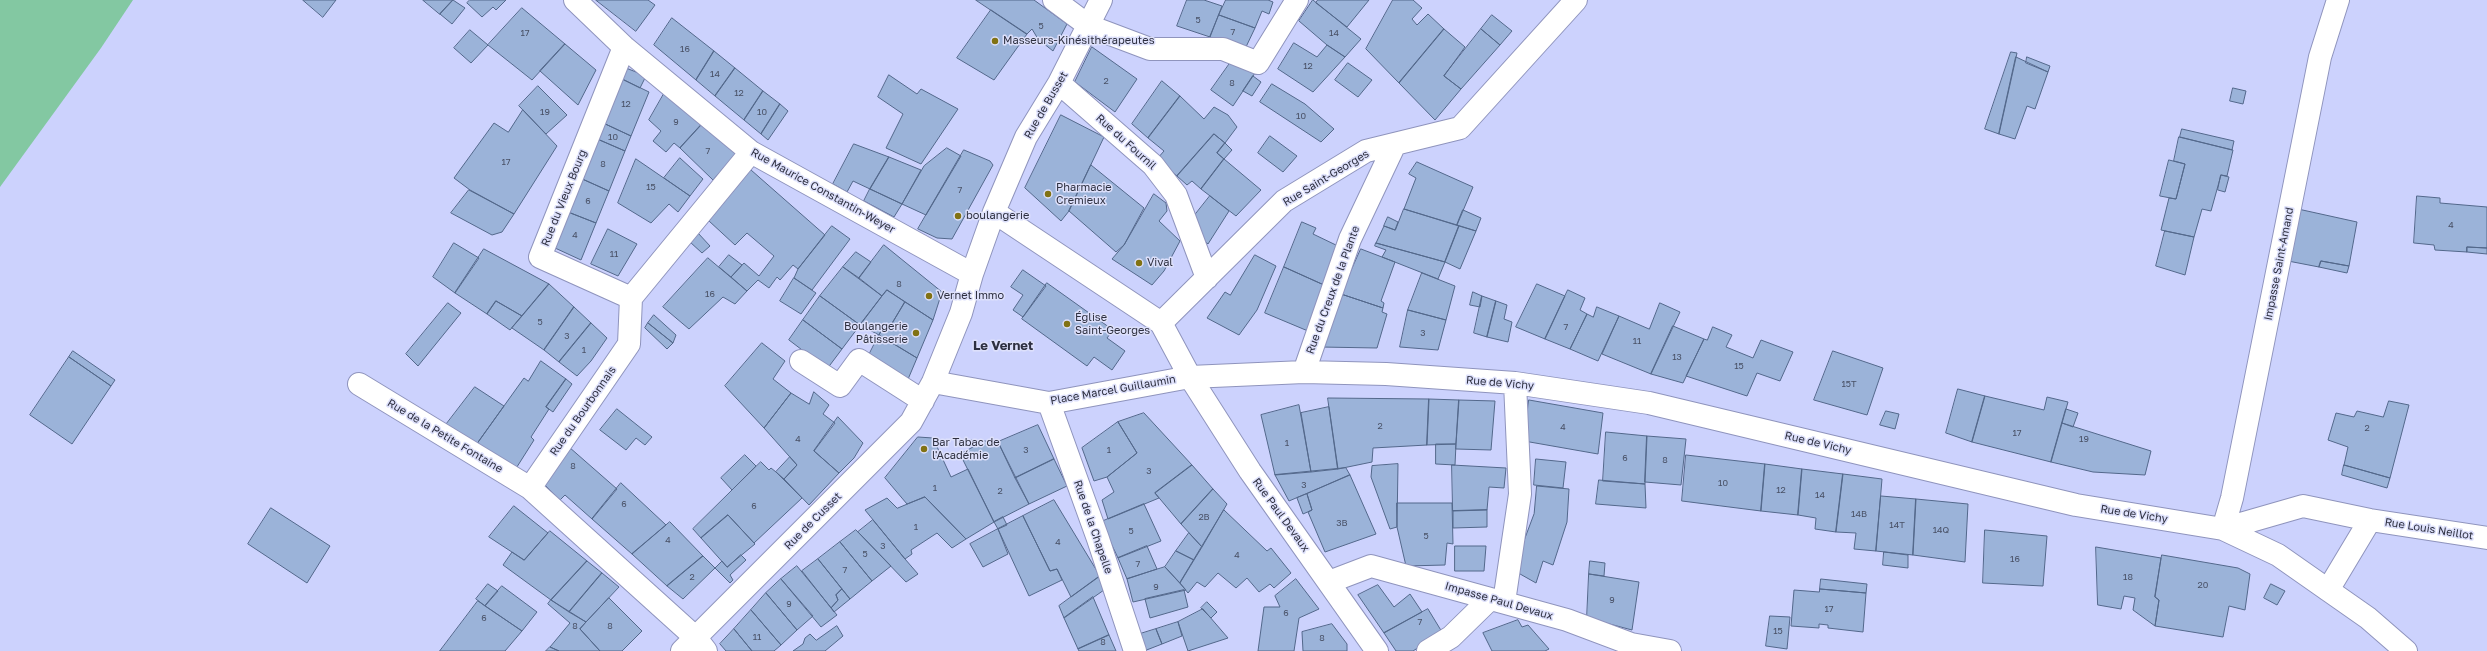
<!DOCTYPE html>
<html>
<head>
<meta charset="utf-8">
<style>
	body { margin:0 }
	canvas { display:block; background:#ccd2fd }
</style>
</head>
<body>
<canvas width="2487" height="651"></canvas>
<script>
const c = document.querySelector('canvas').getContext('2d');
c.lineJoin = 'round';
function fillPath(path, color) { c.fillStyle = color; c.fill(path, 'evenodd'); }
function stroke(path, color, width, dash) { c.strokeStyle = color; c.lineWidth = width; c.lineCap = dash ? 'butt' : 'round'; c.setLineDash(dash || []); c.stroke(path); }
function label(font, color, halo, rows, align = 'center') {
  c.font = font + ' "Golos Text",sans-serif'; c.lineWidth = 3; c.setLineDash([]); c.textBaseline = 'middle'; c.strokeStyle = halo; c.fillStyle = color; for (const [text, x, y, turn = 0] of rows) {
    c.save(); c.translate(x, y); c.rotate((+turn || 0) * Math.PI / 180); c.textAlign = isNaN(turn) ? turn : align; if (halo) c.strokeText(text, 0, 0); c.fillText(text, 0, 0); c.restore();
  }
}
fillPath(new Path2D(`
	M0,0H133L101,48L0,187Z`), '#83c8a2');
const building = new Path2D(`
	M303,0H336L323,17Z
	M423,0H453L440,14Z
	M453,0L465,8L452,24L440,14Z
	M470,0H506L496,10L493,7L482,17L467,3Z
	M596,0H648L655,5L636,31Z
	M976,0H1034L1067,24L1053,51L1038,39L1032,29L1027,34Z
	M1187,0H1204L1222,6L1210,37L1177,26Z
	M1226,0H1268L1273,2L1269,14L1262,11L1255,28L1219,15Z
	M1313,0L1361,39L1345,57L1327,45L1299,21Z
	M1318,0H1369L1347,27L1316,3Z
	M1393,0H1413L1422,8L1412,19L1417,25L1428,14L1444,29L1399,83L1366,49Z
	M522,8L565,44L532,80L488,45Z
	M991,10L1027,34L994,80L957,58Z
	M1219,15L1255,28L1245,49L1210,37Z
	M1492,15L1512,31L1500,45L1481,29Z
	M672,18L714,51L696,80L654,45Z
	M1444,29L1465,47L1444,76L1461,89L1435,120L1399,83Z
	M1481,29L1500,45L1461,89L1444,76Z
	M470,30L488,45L471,63L454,48Z
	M1294,43L1317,57L1327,45L1345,57L1313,92L1278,69Z
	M565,44L596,70L578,105L540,71Z
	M1092,47L1137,79L1115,112L1075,82Z
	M714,51L735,68L715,96L696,80Z
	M2011,52L2017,53L1999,134L1985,129Z
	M2016,57L2048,72L2035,109L2027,106L2015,139L1999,134Z
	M2027,57L2050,66L2048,72L2026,63Z
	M1233,59L1255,73L1233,106L1211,90Z
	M1348,63L1372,80L1358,97L1335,80Z
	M626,68L646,76L640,88L622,79Z
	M735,68L763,91L744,120L715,96Z
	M889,75L917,94L921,89L958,109L921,164L886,148L903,114L878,97Z
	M1253,76L1261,82L1252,96L1243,91Z
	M618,77L649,92L631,136L601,122Z
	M1162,81L1180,96L1148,138L1132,124Z
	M1272,84L1305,104L1334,129L1321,142L1260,102Z
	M538,86L567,115L546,134L519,106Z
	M2233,88L2246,91L2243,104L2230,101Z
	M763,91L780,104L761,134L744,120Z
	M665,92L702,124L680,148L674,143L666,152L653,141L661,131L649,120Z
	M1180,96L1204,119L1214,107L1228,115L1237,127L1225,143L1214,134L1177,176L1157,159L1164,151L1148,138Z
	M780,104L788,111L768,140L761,134Z
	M523,110L557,146L514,214L470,190L454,178L494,123L508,132Z
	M1061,115L1104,137L1069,211L1061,221L1025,188Z
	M601,122L631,136L625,151L595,138Z
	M702,124L736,154L713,180L680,148Z
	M2182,129L2234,141L2232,150L2180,137Z
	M1214,134L1225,143L1217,153L1224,159L1201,189L1192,181L1187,185L1177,176Z
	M1270,136L1297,156L1283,172L1258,153Z
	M2179,137L2233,150L2227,176L2221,175L2211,211L2202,209L2194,237L2161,230L2169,198L2176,199L2185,164L2174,161Z
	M595,138L625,151L609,191L580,178Z
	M1225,143L1232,150L1224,159L1217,153Z
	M854,144L889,157L870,189L853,181L847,192L833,184Z
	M947,148L961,156L926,215L902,204L924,166Z
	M964,150L990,161L993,165L952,239L937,238L918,229Z
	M889,157L921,170L902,204L870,189Z
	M680,158L703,179L690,196L664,178Z
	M636,159L690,196L678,212L669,204L651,223L618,203Z
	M1224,159L1261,190L1236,216L1201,189Z
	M2169,160L2185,164L2176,199L2160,196Z
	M1417,162L1473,187L1457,225L1404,209L1416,178L1409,174Z
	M1091,165L1144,208L1124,245L1116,252L1069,211Z
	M751,170L825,235L798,269L793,265L780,280L777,277L769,288L758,280L747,291L731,277L744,263L759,276L774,256L747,233L735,245L709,221Z
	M2221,175L2229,177L2225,192L2218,190Z
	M580,178L609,191L596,223L568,212Z
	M870,189L902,204L894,217L864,201Z
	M469,190L514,214L502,232L492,235L451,213Z
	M1154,194L1166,203L1167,211L1159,221L1180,241L1164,271L1152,285L1112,259L1124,245Z
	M1210,196L1229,211L1208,244L1196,234L1194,216Z
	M2417,196L2440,198V203L2487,207V248L2467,247V252L2435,250L2434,245L2414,243Z
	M1404,209L1459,226L1445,262L1376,243L1384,226L1395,230Z
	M2298,209L2357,222L2349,266L2321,261L2319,267L2288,261Z
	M1463,210L1481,218L1476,231L1457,225Z
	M568,212L596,223L581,260L555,248Z
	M1388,217L1398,222L1395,230L1384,226Z
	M1302,222L1316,228L1313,234L1338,246L1324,285L1284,267Z
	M832,226L850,239L812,290L794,278L798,269Z
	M1459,226L1476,231L1460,269L1445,262Z
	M608,229L637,244L618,276L591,264Z
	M2165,231L2194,237L2185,275L2156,266Z
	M698,233L710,246L702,253L690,242Z
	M454,243L479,258L455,293L433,277Z
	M1376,243L1445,262L1438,279L1382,257L1386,250L1375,246Z
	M884,245L942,292L933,320L887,290L882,296L859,278Z
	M2467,247L2487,248V254L2467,252Z
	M484,249L549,284L522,316L496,301L487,314L455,293Z
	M1361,249L1395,262L1381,301L1384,303L1383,308L1341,294Z
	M856,252L871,262L859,278L843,267Z
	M729,255L742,265L731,277L719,267Z
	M1255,255L1276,266L1257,310L1239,335L1207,318L1225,292L1230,295Z
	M708,258L747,291L735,304L723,297L689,329L663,307Z
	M2321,261L2349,266L2347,273L2319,267Z
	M843,267L882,296L860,325L820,296Z
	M1284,267L1324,285L1308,331L1265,313Z
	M1023,270L1046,286L1023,317L1013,310L1023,295L1011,287Z
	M1422,273L1455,286L1446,320L1408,310Z
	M794,278L816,293L801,314L780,301Z
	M1047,283L1113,330L1107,338L1125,351L1112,370L1094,357L1087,366L1022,319Z
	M549,284L574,307L544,350L512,328Z
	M1537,284L1565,296L1545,339L1516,327Z
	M887,290L905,302L889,328L884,325L879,335L860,325Z
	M1568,290L1585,298L1580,310L1587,314L1570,349L1545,339Z
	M1473,292L1482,296L1480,307L1470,305Z
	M1341,294L1383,308L1382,312L1387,314L1377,348L1320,347Z
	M820,296L860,325L842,349L803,320Z
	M1482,296L1496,301L1487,337L1474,333Z
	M496,301L522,316L510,330L487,314Z
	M1496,301L1507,305L1504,319L1512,322L1508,342L1487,337Z
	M905,302L933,320L917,358L879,335L884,325L889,328Z
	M448,303L461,313L418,366L406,354Z
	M1660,303L1680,312L1651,374L1602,354L1619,316L1649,329Z
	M574,307L591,323L559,362L544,350Z
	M1597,307L1619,316L1598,361L1570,349L1587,314L1593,317Z
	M1408,310L1446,320L1438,350L1400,347Z
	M654,315L676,335L673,343L648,323Z
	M803,320L842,349L827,369L789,340Z
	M591,323L607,338L591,361L577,376L559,362Z
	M648,323L673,343L667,349L645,328Z
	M1673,326L1704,339L1683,383L1651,374Z
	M1713,327L1732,335L1726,347L1753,358L1761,340L1793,352L1780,381L1757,373L1747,396L1686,376L1704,339L1707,340Z
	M879,335L917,358L906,384L868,357Z
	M762,343L785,361L773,379L791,393L764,428L725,386Z
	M73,351L115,380L111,386L69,357Z
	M1833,351L1883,368L1867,415L1814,400Z
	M69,357L111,386L72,444L30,415Z
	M541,361L566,379L546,407L549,409L531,437L534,440L515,470L476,445L524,378L528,381Z
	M566,379L572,384L553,412L546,407Z
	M475,387L504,406L476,445L445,426Z
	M1958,389L1985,396L1972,442L1946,433Z
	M814,392L829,405L823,414L835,423L814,451L839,473L809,505L784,479L797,465L764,428L791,393L809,404Z
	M1985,396L2044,410L2047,397L2068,402L2051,462L1972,442Z
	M1328,398L1429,399L1427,445L1373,448L1372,462L1338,469Z
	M1429,399L1459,400L1456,444L1427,445Z
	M1459,400L1495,401L1491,450L1456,449Z
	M1529,400L1603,413L1598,454L1524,441Z
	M2389,401L2409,405L2390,478L2344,465L2348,447L2328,440L2336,413L2354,417L2357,411L2383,417Z
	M1299,405L1311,472L1275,475L1261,415Z
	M1329,407L1338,469L1311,472L1301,413Z
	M617,409L652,437L645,445L636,438L626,450L600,430Z
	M2066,409L2078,413L2073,427L2062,423Z
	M1886,411L1899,414L1895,429L1880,425Z
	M1144,413L1192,465L1155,493L1159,498L1108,519L1102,500L1114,492L1107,477L1137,453L1118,422Z
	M838,417L863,443L854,458L839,473L814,451Z
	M1118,422L1137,453L1107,477L1094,481L1082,448Z
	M2062,423L2151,451L2145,475L2093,472L2051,462Z
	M1038,425L1054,459L1015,478L998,442Z
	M1606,432L1647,436L1645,484L1603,481Z
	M1647,436L1686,439L1681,485L1645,482Z
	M918,437L933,438L951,477L968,469L994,522L966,539L925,497L907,504L885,478Z
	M970,440L998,442L1029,504L994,522L960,454L973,447Z
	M1436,444H1456L1455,465L1436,464Z
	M569,447L617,489L592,519L565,495L560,500L544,484Z
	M745,455L756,466L732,490L721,478Z
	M1686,455L1765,464L1761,511L1682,501Z
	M790,457L797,465L784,479L776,472Z
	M1054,459L1067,486L1029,504L1015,478Z
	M1536,459L1566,462L1563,488L1534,485Z
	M761,462L769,470L771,468L776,472L802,498L754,543L728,515L701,538L693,529Z
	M1398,464L1397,527L1390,529L1371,477L1372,466Z
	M1765,464L1802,469L1798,515L1761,511Z
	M1192,465L1213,489L1181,524L1155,493Z
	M1452,465L1506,468L1504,488L1489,487L1487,510L1453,511Z
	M2344,465L2390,478L2387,488L2342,475Z
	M1346,468L1350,475L1289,501L1275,475Z
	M1802,469L1843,474L1836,532L1815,529L1816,518L1798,515Z
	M1843,474L1882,479L1876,551L1854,549L1856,533L1836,532Z
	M1350,475L1376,534L1325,552L1308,512L1312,510L1307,494Z
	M1599,480L1645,484L1646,508L1596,504Z
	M621,483L666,525L632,554L592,519Z
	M1537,486L1569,489L1567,522L1553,565L1543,561L1536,583L1513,570L1534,514Z
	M1213,489L1227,504L1202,547L1181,524Z
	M1307,494L1312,510L1303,514L1297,498Z
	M1881,496L1916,499L1913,555L1876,551Z
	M925,497L966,539L952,548L937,533L911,550L912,554L905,559L865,510L887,498L897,508Z
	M1916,499L1968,504L1965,562L1913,555Z
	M1054,500L1100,576L1071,597L1057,569L1050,571L1023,516Z
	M1397,503H1452L1453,544L1447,543L1445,565L1406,566L1397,527Z
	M1144,504L1161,541L1118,558L1101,522Z
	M514,506L548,533L524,560L489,537Z
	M271,508L330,546L307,583L248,544Z
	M1224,510L1267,551L1271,548L1291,573L1274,588L1270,584L1259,592L1247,578L1236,588L1218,573L1205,587L1197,582L1188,593L1180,583Z
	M1487,510V527L1453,528V511Z
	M728,515L755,544L727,567L701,538Z
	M1023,516L1050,571L1057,569L1062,580L1029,596L998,529Z
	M1003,517L1007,525L998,529L994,522Z
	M873,520L905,559L918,574L906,582L858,532Z
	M670,522L703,556L667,586L632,554Z
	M998,529L1008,554L983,567L970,544Z
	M856,530L891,566L872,581L840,542Z
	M1985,530L2047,536L2043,586L1983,583Z
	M550,531L587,561L551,600L503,565L512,552L524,560Z
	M1189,533L1202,547L1194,560L1176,551Z
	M840,542L872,581L850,599L818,559Z
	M1147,546L1157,569L1127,579L1118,558Z
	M1455,546H1486L1484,571H1455Z
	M2096,547L2161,558L2155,597L2159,600L2155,626L2133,610L2135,598L2124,596L2121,609L2098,605Z
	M1176,551L1194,560L1180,583L1165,567Z
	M1884,552L1908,555V568L1883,565Z
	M741,555L746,560L730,575L733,580L730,583L715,568L722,561L727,567Z
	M2162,555L2238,568L2250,574L2245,610L2229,606L2223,637L2155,626L2159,600L2155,597Z
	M703,556L715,568L683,599L667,586Z
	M818,559L842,589L836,595L838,600L831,608L802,571Z
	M587,561L602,573L569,612L551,600Z
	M1590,561L1605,563L1604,576L1589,574Z
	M797,566L837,615L821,627L781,579Z
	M1165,567L1186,590L1133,602L1127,579Z
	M602,573L619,587L586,622L569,612Z
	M1589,574L1639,582L1632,630L1587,618Z
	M1100,576L1104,590L1064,618L1059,606Z
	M781,579L813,616L797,630L766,593Z
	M1296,579L1319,609L1299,618L1294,651H1258L1264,607H1280L1275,596Z
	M1821,579L1867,584L1866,593L1820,589Z
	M488,584L498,591L485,606L476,599Z
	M2271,584L2285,591L2277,605L2264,598Z
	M1378,585L1394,607L1410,594L1422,612L1384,633L1358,595Z
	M502,586L537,612L522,631L485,606Z
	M842,589L850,599L834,612L831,608L838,600L836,595Z
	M1820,589L1866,593L1863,632L1828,628V625L1819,624V628L1791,626L1794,590L1819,592Z
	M1184,590L1188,607L1150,618L1145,599Z
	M766,593L797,630L781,645L751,610Z
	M1093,597L1109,635L1078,649L1064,618Z
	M609,598L642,631L622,651H600L580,629Z
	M551,600L586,622L580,629L600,651H559L550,647L570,623L548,604Z
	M478,601L522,631L505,651H440Z
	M1207,602L1217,612L1211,618L1201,608Z
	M1203,609L1228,638L1188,651L1178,622Z
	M1428,609L1442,632L1413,651H1396L1384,633Z
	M751,610L781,645L774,651H752L734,629Z
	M1770,616L1790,617L1787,649L1766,646Z
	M1518,620L1522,627L1528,625L1549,649L1545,651H1492L1483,633Z
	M1178,622L1182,636L1162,644L1156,629Z
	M1332,624L1347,644V651H1303L1302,632Z
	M837,626L843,636L825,651H793L803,644L805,638L810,634L816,640Z
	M734,629L752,651H726L720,644Z
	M1156,629L1162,644L1144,651L1140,634Z
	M1109,635L1116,651H1079L1078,649Z
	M550,647L559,651H546Z`);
fillPath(building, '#9bb3d9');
stroke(building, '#53688b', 1);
const minor = new Path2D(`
	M575,0L624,47L751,152L972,274
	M1054,0L1089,26L1150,49H1223L1258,63L1297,0
	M624,47L540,257L631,298
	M1059,83L1153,165L1176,195L1207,278
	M994,212L1161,323L1190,377L1250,471L1377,651
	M1161,323L1284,201L1366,151L1460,128L1576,0
	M801,361L840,386L859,360L923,401
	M1304,372L1350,239L1395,144
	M933,382L1049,403L1190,377L1304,372L1386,374L1515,383L1649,403L2076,505L2223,529L2278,555L2368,618L2406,651
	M359,384L530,488
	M1049,403L1098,539L1135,651
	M2223,529L2232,498L2320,57L2338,0
	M2223,529L2303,506L2370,520L2487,538
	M1329,582L1371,566L1567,620L1631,644L1670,651
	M2328,590L2370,520
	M1504,602L1520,494L1515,383
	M682,651L911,422L933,382L961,313L972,274L994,212L1026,137L1059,83L1101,0
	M706,651L696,638L530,488L629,344L631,298L751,152
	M1428,651L1451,637L1490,599`);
stroke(minor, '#8f94bd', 24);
stroke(minor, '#fff', 22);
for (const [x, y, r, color] of [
	[995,41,4,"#817213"],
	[1048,194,4,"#817213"],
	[958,216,4,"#817213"],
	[1139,263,4,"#817213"],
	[929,296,4,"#817213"],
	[1067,324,4,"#817213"],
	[916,333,4,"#817213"],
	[924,449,4,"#817213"]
]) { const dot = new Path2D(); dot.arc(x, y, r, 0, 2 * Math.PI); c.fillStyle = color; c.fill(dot); stroke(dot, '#dde0fb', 1.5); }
label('9px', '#495166', null, [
	["5",1198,20],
	["5",1041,26],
	["7",1233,32],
	["17",525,33],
	["14",1334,33],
	["16",685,49],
	["12",1308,66],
	["14",715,74],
	["2",1106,81],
	["8",1232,83],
	["12",739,93],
	["12",626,104],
	["19",545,112],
	["10",762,112],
	["10",1301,116],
	["9",676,122],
	["10",613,137],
	["7",708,151],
	["17",506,162],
	["8",603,164],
	["15",651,187],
	["7",960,190],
	["6",588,201],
	["4",2451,225],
	["4",575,235],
	["11",614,254],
	["8",899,284],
	["16",710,294],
	["5",540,322],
	["7",1566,327],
	["3",1423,333],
	["3",567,336],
	["11",1637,341],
	["1",584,350],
	["13",1677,357],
	["15",1739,366],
	["15T",1849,384],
	["2",1380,426],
	["4",1563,427],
	["2",2367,428],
	["17",2017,433],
	["4",798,439],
	["19",2084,439],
	["1",1287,443],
	["3",1026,450],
	["1",1109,450],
	["6",1625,458],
	["8",1665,460],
	["8",573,466],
	["3",1149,471],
	["10",1723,483],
	["3",1304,485],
	["1",935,488],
	["12",1781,490],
	["2",1000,491],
	["14",1820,495],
	["6",624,504],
	["6",754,506],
	["14B",1859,514],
	["2B",1204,517],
	["3B",1342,523],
	["14T",1897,525],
	["1",916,527],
	["14Q",1941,530],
	["5",1131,531],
	["5",1426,536],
	["4",668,540],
	["4",1058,542],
	["3",883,546],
	["5",865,554],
	["4",1237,555],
	["16",2015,559],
	["7",1138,564],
	["7",845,570],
	["2",692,577],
	["18",2128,577],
	["20",2203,585],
	["9",1156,587],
	["9",1612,600],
	["9",789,604],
	["17",1829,609],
	["6",1286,613],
	["6",484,618],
	["7",1420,622],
	["8",575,626],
	["8",610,626],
	["15",1778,631],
	["11",757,637],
	["8",1322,638],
	["8",1103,642]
]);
label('11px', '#2e3040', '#dde0fb', [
	["Masseurs-Kinésithérapeutes",1003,41],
	["Pharmacie",1056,188],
	["Cremieux",1056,201],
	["boulangerie",966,216],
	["Vival",1147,263],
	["Vernet Immo",937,296],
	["Église",1075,318],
	["Saint-Georges",1075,331],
	["Boulangerie",908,327,"right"],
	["Pâtisserie",908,340,"right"],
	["Bar Tabac de",932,443],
	["l'Académie",932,456]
], 'left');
label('11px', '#2e3040', '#dde0fb', [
	["Rue de Busset",1046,105,-60],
	["Rue du Fournil",1126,142,42],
	["Rue Saint-Georges",1326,178,-31],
	["Rue Maurice Constantin-Weyer",823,191,29],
	["Rue du Vieux Bourg",564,198,-68],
	["Impasse Saint-Amand",2279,264,-79],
	["Rue du Creux de la Plante",1333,290,-70],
	["Rue de Vichy",1500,383,5],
	["Place Marcel Guillaumin",1113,390,-10],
	["Rue du Bourbonnais",583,411,-55],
	["Rue de la Petite Fontaine",445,436,31],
	["Rue de Vichy",1818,443,13],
	["Rue de Vichy",2134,514,9],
	["Rue Paul Devaux",1281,515,54],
	["Rue de Cusset",813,521,-45],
	["Rue de la Chapelle",1093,527,71],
	["Rue Louis Neillot",2429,529,9],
	["Impasse Paul Devaux",1499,601,16]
]);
label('bold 13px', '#2e3040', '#dde0fb', [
	["Le Vernet",1003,346]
]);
</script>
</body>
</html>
